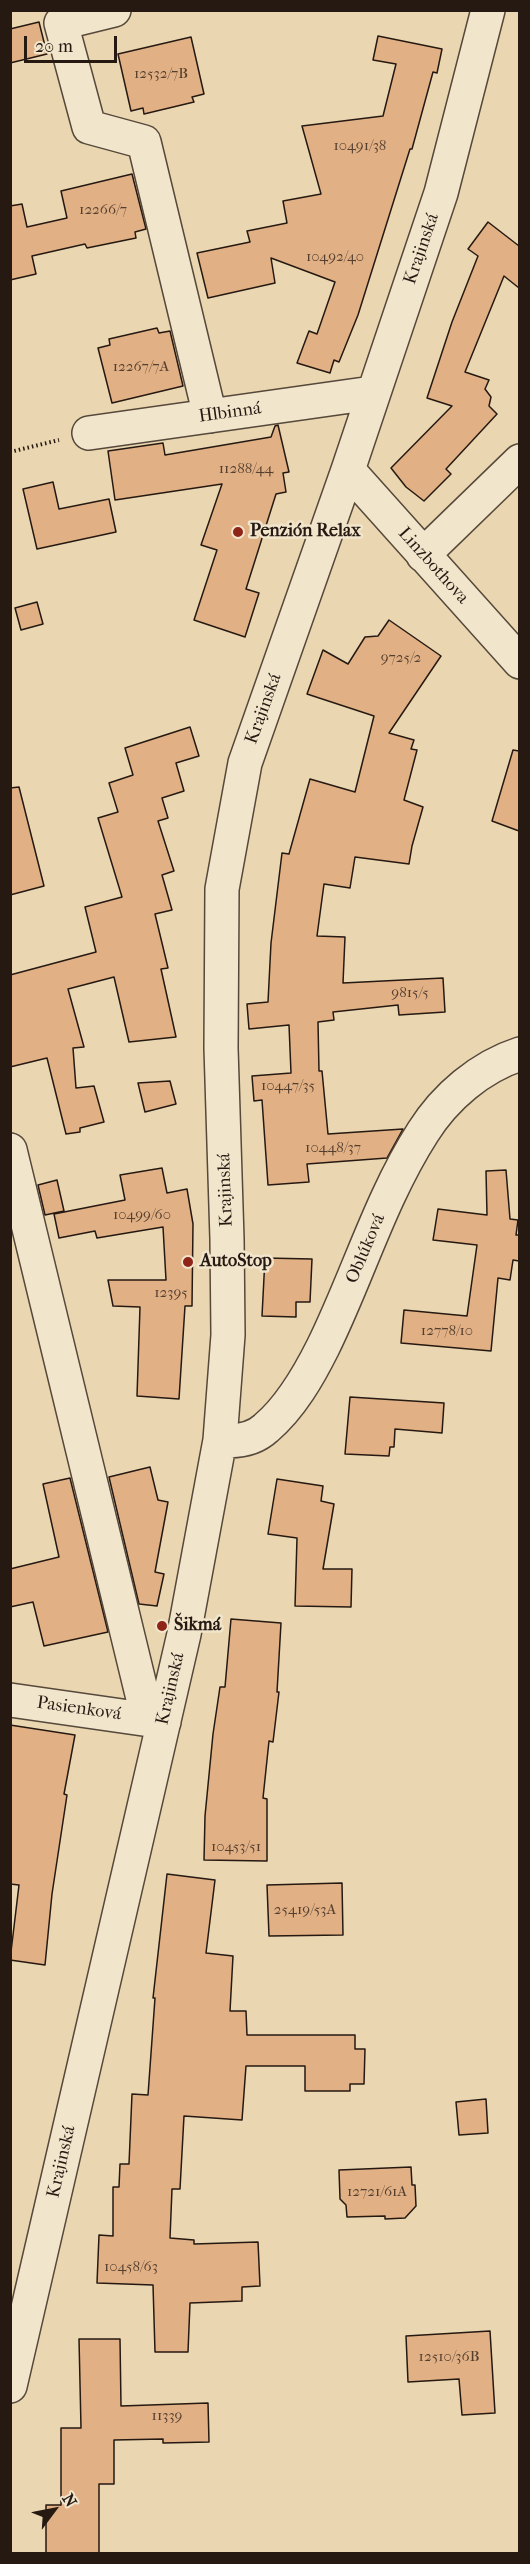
<!DOCTYPE html>
<html>
<head>
<meta charset="utf-8">
<style>
	body { margin:0 }
	#map { position:relative; width:530px; height:2564px; overflow:hidden; background:#ead7b1; font-family:"IM FELL French Canon",serif }
	canvas { display:block }
	.frame { position:absolute; inset:0; border:12px solid #251912; pointer-events:none }
	.north { position:absolute; left:24px; top:2480px; width:60px; height:60px; -webkit-text-stroke:4px #f1e5cc; paint-order:stroke; rotate:58deg; font-size:16px; font-weight:700; line-height:24px; text-align:center; color:#251912 }
	.north::after { content:''; display:block; margin:auto; width:21px; height:27px; background:#251912; clip-path:polygon(50% 0,100% 100%,50% 72%,0 100%) }
	.scale { position:absolute; left:24px; top:36px; width:93px; height:27px; box-sizing:border-box; border:3px solid #251912; border-top:0; padding-left:8px; font-size:18px; line-height:21px; white-space:nowrap; color:#251912; -webkit-text-stroke:4px #f1e5cc; paint-order:stroke }
</style>
</head>
<body>
<div id="map">
<canvas width="530" height="2564"></canvas>
<div class="frame"></div>
<div class="north">N</div>
<div class="scale">20 m</div>
</div>
<script>
const c = document.querySelector('canvas').getContext('2d');
c.lineJoin = 'round';
function fillPath(path, color) { c.fillStyle = color; c.fill(path, 'evenodd'); }
function stroke(path, color, width, dash) { c.strokeStyle = color; c.lineWidth = width; c.lineCap = dash ? 'butt' : 'round'; c.setLineDash(dash || []); c.stroke(path); }
function label(font, color, halo, rows, align = 'center') {
  c.font = font + ' "IM FELL French Canon",serif'; c.lineWidth = 5; c.setLineDash([]); c.textBaseline = 'middle'; c.strokeStyle = halo; c.fillStyle = color; for (const [text, x, y, turn = 0] of rows) {
    c.save(); c.translate(x, y); c.rotate((+turn || 0) * Math.PI / 180); c.textAlign = isNaN(turn) ? turn : align; if (halo) c.strokeText(text, 0, 0); c.fillText(text, 0, 0); c.restore();
  }
}
const building = new Path2D(`
	M39,22L47,54L10,63V29Z
	M378,36L442,49L437,73L433,72L412,149H410L358,315L339,362L334,360L330,373L297,363L309,331L317,334L335,282L271,258L275,283L208,298L197,253L250,242L247,231L287,223L283,201L321,194L302,126L383,116L396,64L373,60Z
	M191,37L204,94L192,97L194,102L144,114L143,108L131,111L118,54Z
	M132,174L146,229L135,232L136,238L87,248L85,244L32,256L36,274L10,280V206L22,204L27,227L67,218L61,191Z
	M488,222L519,246V288L504,276L465,372L489,380L485,389L491,397L489,406L497,414L446,469L451,474L424,501L406,487L391,468L452,406L427,398L452,322L478,256L468,249Z
	M157,328L159,333L170,331L183,386L112,403L98,348L110,345L109,339Z
	M278,425L289,472L283,473L286,492L276,494L246,589L259,593L245,637L194,620L217,550L201,545L222,484L115,500L108,451L163,443L165,455L271,437L275,426Z
	M53,482L59,509L109,499L116,532L37,549L23,489Z
	M37,602L43,624L21,630L15,608Z
	M389,620L441,656L389,733L414,740L411,749L417,750L404,800L423,807L412,846L409,864L355,857L350,888L324,884L317,936L345,937L343,983L443,978L445,1012L399,1015L398,1005L333,1012L334,1020L318,1022L319,1071H322L328,1134L403,1129L387,1158L307,1164L309,1182L268,1185L262,1100L254,1101L252,1076L291,1073L289,1025L249,1029L247,1004L268,1002L271,943L282,853L289,854L310,779L355,792L374,716L307,694L323,650L348,664L365,637L378,636Z
	M190,727L199,756L176,763L184,791L162,798L168,818L158,821L174,871L162,875L172,910L155,914L168,968L161,969L176,1037L129,1042L114,977L68,989L84,1047L73,1048L76,1088L94,1086L104,1122L80,1128V1132L66,1134L47,1058L10,1067V975L96,952L85,907L122,897L98,818L118,812L109,783L133,775L125,748Z
	M513,750L519,751V831L492,821Z
	M19,787L44,886L10,895V788Z
	M170,1081L176,1104L145,1112L138,1083Z
	M162,1168L167,1193L187,1189L193,1224L192,1306H185L179,1399L137,1396L140,1307L113,1306L108,1280H166L163,1227L97,1238L95,1231L59,1238L54,1214L125,1200L120,1175Z
	M506,1170L510,1219L518,1220L516,1235H519V1261L513,1260L510,1280L498,1278L491,1351L401,1343L404,1310L467,1316L477,1245L433,1240L438,1209L487,1215L486,1171Z
	M57,1180L64,1211L45,1215L38,1185Z
	M265,1258L312,1259L310,1302H296V1317L262,1316Z
	M350,1397L444,1403L442,1433L395,1429L394,1447H390L389,1456L345,1454Z
	M150,1467L158,1500L168,1502L155,1572L164,1574L157,1606L139,1604L109,1477Z
	M70,1478L108,1632L44,1646L33,1602L10,1607V1569L59,1557L43,1484Z
	M277,1479L323,1486L321,1501L334,1504L323,1569H352L351,1607L295,1606L297,1538L268,1534Z
	M231,1619L281,1623L277,1692H279L273,1742L269,1741L263,1798L267,1799V1861L204,1860L205,1816L213,1734L220,1687H225Z
	M10,1725L75,1735L64,1794L67,1795L52,1894L45,1965L10,1960L19,1885L10,1884Z
	M167,1874L215,1880L206,1953L233,1956L230,2011H246L247,2035H355V2049H365L364,2084H350V2091H305V2066H246L242,2120L184,2116L180,2189H172L170,2238L194,2240V2244L258,2242L260,2286L242,2287V2301L190,2303L188,2352H155L153,2285L97,2283L99,2235L113,2236V2187H119L120,2164H129L132,2094L148,2095L155,1998H153Z
	M342,1883L343,1935L269,1936L267,1885Z
	M486,2099L488,2133L459,2135L456,2102Z
	M411,2167L412,2185H415L416,2206L405,2218L385,2219V2216L347,2217L346,2205L340,2199L339,2170Z
	M490,2331L495,2413L462,2415L459,2379L408,2382L406,2336Z
	M79,2339H120L121,2406L208,2403L209,2442L163,2443V2439L114,2440V2484H99V2553H46V2505H61V2428H81Z`);
fillPath(building, '#e1b085');
stroke(building, '#251912', 1.5);
const minor = new Path2D(`
	M114,10L61,23L89,127L144,142L210,416
	M89,433L372,393
	M348,470L520,662
	M423,555L520,461
	M10,1150L148,1719
	M220,1440C237,1442 253,1440 266,1428C291,1407 309,1375 323,1347C358,1276 380,1199 423,1132C445,1097 480,1067 520,1054
	M10,1700L164,1722
	M10,2386L184,1634L220,1440L228,1335L227,1239L221,1048L222,889L245,763L348,470L441,193L488,10`);
stroke(minor, '#56483a', 36);
stroke(new Path2D(`
	M10,452L59,440`), '#251912', 4, [1.5, 3]);
stroke(minor, '#f1e5cc', 33);
for (const [x, y, r, color] of [
	[238,532,6,"#8f2418"],
	[188,1262,6,"#8f2418"],
	[162,1626,6,"#8f2418"]
]) { const dot = new Path2D(); dot.arc(x, y, r, 0, 2 * Math.PI); c.fillStyle = color; c.fill(dot); stroke(dot, '#f1e5cc', 2); }
label('15px', '#543f2f', null, [
	["12532/7B",161,74],
	["10491/38",360,146],
	["12266/7",103,210],
	["10492/40",335,257],
	["12267/7A",141,367],
	["11288/44",246,469],
	["9725/2",401,658],
	["9815/5",410,993],
	["10447/35",288,1086],
	["10448/37",333,1148],
	["10499/60",142,1215],
	["12395",171,1293],
	["12778/10",447,1331],
	["10453/51",236,1847],
	["25419/53A",305,1910],
	["12721/61A",377,2192],
	["10458/63",131,2267],
	["12510/36B",449,2357],
	["11339",167,2416]
]);
label('18px', '#251912', '#f1e5cc', [
	["Krajinská",422,249,-71],
	["Hlbinná",230,413,-8],
	["Linzbothova",433,566,48],
	["Krajinská",264,709,-70],
	["Krajinská",226,1190,-92],
	["Oblúková",366,1249,-67],
	["Krajinská",171,1689,-77],
	["Pasienková",79,1709,8],
	["Krajinská",62,2162,-77]
]);
label('bold 18px', '#251912', '#f1e5cc', [
	["Penzión Relax",250,532],
	["AutoStop",200,1262],
	["Šikmá",174,1626]
], 'left');
</script>
</body>
</html>
